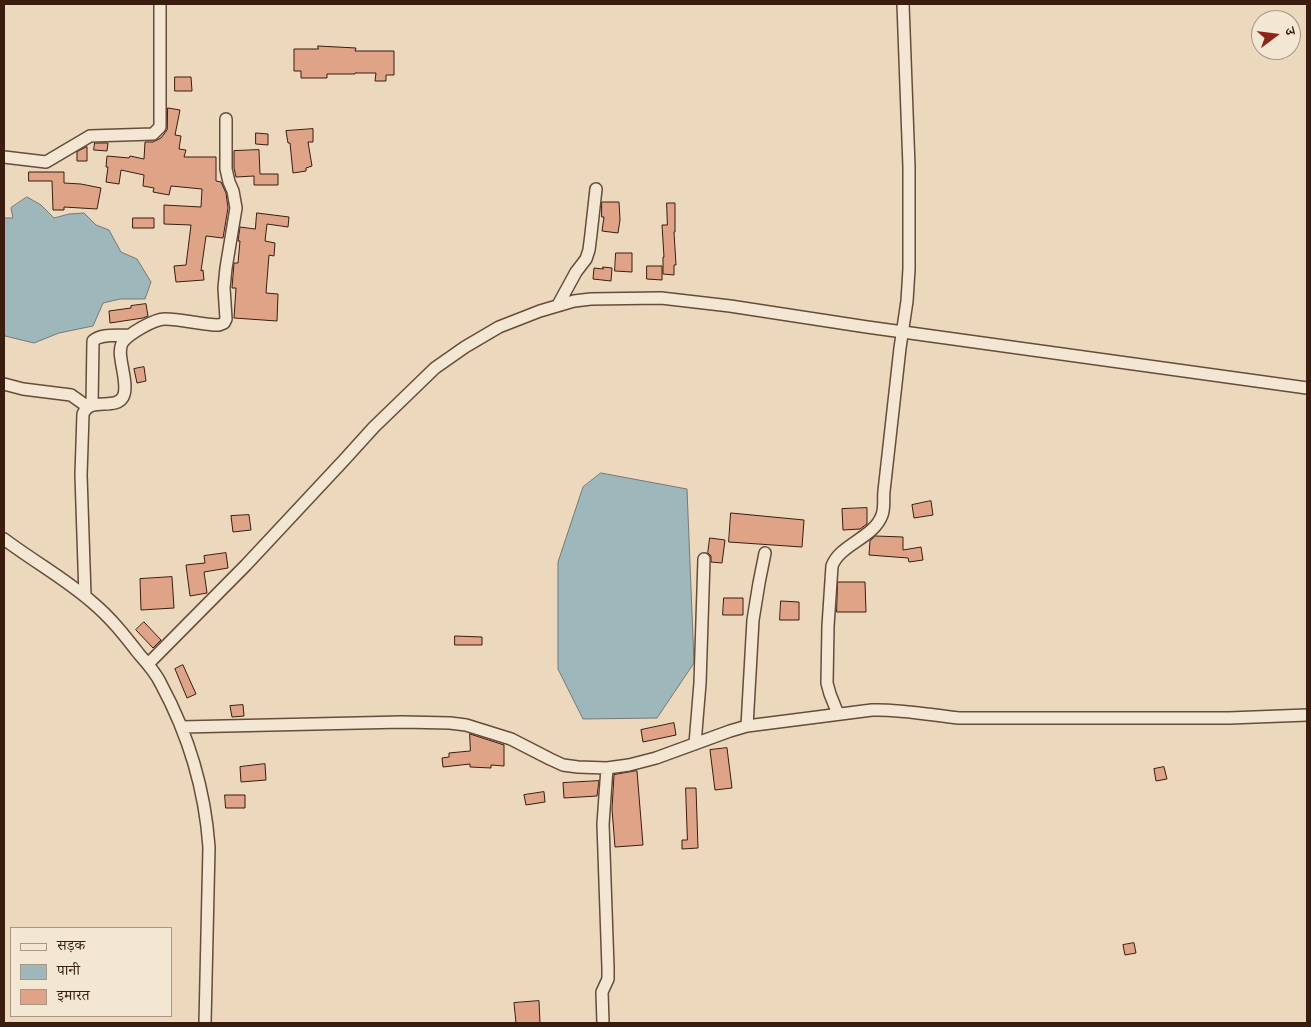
<!DOCTYPE html>
<html>
<head>
<meta charset="utf-8">
<style>
	body { margin:0 }
	#map { position:relative; width:1311px; height:1027px; overflow:hidden; background:#ecd8bc; font-family:Alegreya,"Noto Serif Devanagari",serif }
	canvas { display:block }
	.frame { position:absolute; inset:0; border:5px solid #3a1d0f; pointer-events:none }
	.legend { position:absolute; left:10px; top:927px; width:162px; height:90px; box-sizing:border-box; background:#f3e6d3; border:1px solid #a99685; margin:0; padding:6px 9px; list-style:none; font-size:15px; color:#3a1d0f }
	.legend li { display:flex; align-items:center; gap:10px; height:25px }
	.legend b { width:25px; border:1px solid #a99685 }
	.north { position:absolute; left:1251px; top:10px; width:50px; height:50px; box-sizing:border-box; background:#f3e6d3; border:1px solid #a99685; border-radius:50%; rotate:75deg; font-size:14px; font-weight:700; line-height:20px; text-align:center; color:#3a1d0f }
	.north::after { content:''; display:block; margin:auto; width:18px; height:22px; background:#8f2418; clip-path:polygon(50% 0,100% 100%,50% 72%,0 100%) }
</style>
</head>
<body>
<div id="map">
<canvas width="1311" height="1027"></canvas>
<div class="frame"></div>
<ul class="legend">
<li><b style="height:6px;background:#f3e6d3"></b>सड़क</li>
<li><b style="height:14px;background:#9db7bb"></b>पानी</li>
<li><b style="height:14px;background:#dfa388"></b>इमारत</li>
</ul>
<div class="north">उ</div>
</div>
<script>
const c = document.querySelector('canvas').getContext('2d');
c.lineJoin = 'round';
function fillPath(path, color) { c.fillStyle = color; c.fill(path, 'evenodd'); }
function stroke(path, color, width, dash) { c.strokeStyle = color; c.lineWidth = width; c.lineCap = dash ? 'butt' : 'round'; c.setLineDash(dash || []); c.stroke(path); }
const water = new Path2D(`
	M27,197L41,205L54,218L69,214L84,213L96,225L109,230L121,252L137,259L151,282L145,299H120L103,303L93,326L59,333L34,343L5,336L4,334V218H13L11,208Z
	M601,473L687,489L694,663L657,718L583,719L558,669V562L583,487Z`);
fillPath(water, '#9db7bb');
stroke(water, '#757976', 1);
const building = new Path2D(`
	M318,46L356,48L355,51H394V75H386V81H375L376,73H355V74H327V78H301V71H294V49H318Z
	M175,77H191L192,91H175Z
	M168,108L180,110L175,135L181,136L179,149L186,150L184,157H216V181L221,182L226,193L228,208L223,238L206,236L201,271L203,270L204,280L176,282L174,266L186,265L191,225L164,224V205L201,207L202,189L171,186L169,195L153,192L154,188L143,186L144,175L121,170L119,184L106,182L108,167H106L107,156L129,158L130,156L144,159L145,142H153L161,138L167,130Z
	M313,129V142H308L312,166L306,168V171L293,173L290,143H288L286,131Z
	M256,133L268,134V145L256,144Z
	M95,143H108L107,151L94,150Z
	M87,147V161H77V152Z
	M259,150L260,174H278V185H254V176L236,177L234,168V151Z
	M29,172H64V183L81,184L101,188L97,209L64,207V210H53L52,181H29Z
	M602,202H619L620,220L618,233L602,231L604,217H602Z
	M667,203H675V232H674L676,265H674V275L663,274V257H664L662,225H667Z
	M257,213L289,217L288,227L267,224L265,241L275,243L274,256L269,255L266,293L278,294L277,321L234,318L236,288H232L234,263H238L240,241H238L240,227L255,229Z
	M133,218H154V228H133Z
	M616,253H632V272L615,271Z
	M647,266H662V280L647,279Z
	M603,267L612,268L611,281L593,279L594,268L603,269Z
	M146,304L148,316L143,318L110,323L109,311L131,308V306Z
	M144,367L146,381L137,383L134,369Z
	M931,501L933,515L914,518L912,505Z
	M867,508V524L860,529L843,530L842,509Z
	M731,513L804,520L802,547L729,542Z
	M249,515L251,530L233,532L231,516Z
	M876,536L903,537V550L921,547L923,560L909,562L908,558L869,555L870,541Z
	M710,538L725,540L722,563L711,562V556L708,553Z
	M226,553L228,568L204,572L207,593L190,596L186,565L205,563L204,556Z
	M172,577L174,608L141,610L140,579Z
	M838,582H865L866,612H837Z
	M724,598H743V615H723Z
	M781,601L799,602V620H780Z
	M144,622L161,640L153,648L136,630Z
	M455,636L482,637V645H455Z
	M183,665L196,694L187,698L175,669Z
	M243,705L244,716L232,717L230,706Z
	M674,723L676,735L643,742L641,730Z
	M470,734L504,745V766L491,765V768L470,767V764L443,767L442,758L449,757V753L470,751Z
	M727,748L732,788L715,790L710,750Z
	M265,764L266,780L241,782L240,767Z
	M1164,767L1167,779L1156,781L1154,769Z
	M637,771L643,845L615,847L612,809L614,775Z
	M599,781L597,796L564,798L563,783Z
	M686,788H696L698,848L682,849V840H687Z
	M544,792L545,802L526,805L524,795Z
	M225,795H245V808H226Z
	M1134,943L1136,953L1125,955L1123,945Z
	M539,1001L540,1023H516L514,1003Z`);
fillPath(building, '#dfa388');
stroke(building, '#3a1d0f', 1);
const minor = new Path2D(`
	M4,157L46,162L90,136L153,134L160,127V4
	M558,305L576,272L586,259L589,250L591,234L596,189
	M4,384L23,389L71,395L88,407
	M92,405L93,341C101,333 118,336 129,335
	M4,539C33,561 66,579 93,603C111,618 125,636 139,654C147,663 156,673 161,684C188,734 205,791 209,847L205,1023
	M85,596L81,475L83,414C90,396 115,411 123,397C128,388 122,369 121,359C120,354 120,348 122,343C128,334 154,319 165,319C183,319 201,325 219,325L224,323L226,319L224,288L226,268L236,208L233,191L229,182L226,169V119
	M148,664L246,565L345,459L374,427L435,368L465,347L499,327L540,311L574,301L591,299L661,298L730,306L867,327L1307,388
	M838,714L830,694L827,683L828,626L832,566C840,544 874,538 882,515C885,507 883,498 884,491L900,348L907,301L909,269V167L903,4
	M747,726L753,620L759,583L765,553
	M182,727L402,722L450,723L466,725L511,739L550,759L563,765L578,767L607,768L629,765L656,758L730,731L747,726L872,710C901,709 930,715 959,718H1229L1307,715
	M695,744L700,683L704,559
	M603,1023L602,992L608,979V968L603,824L607,768`);
stroke(minor, '#664c3a', 14);
stroke(minor, '#f3e6d3', 11);
</script>
</body>
</html>
